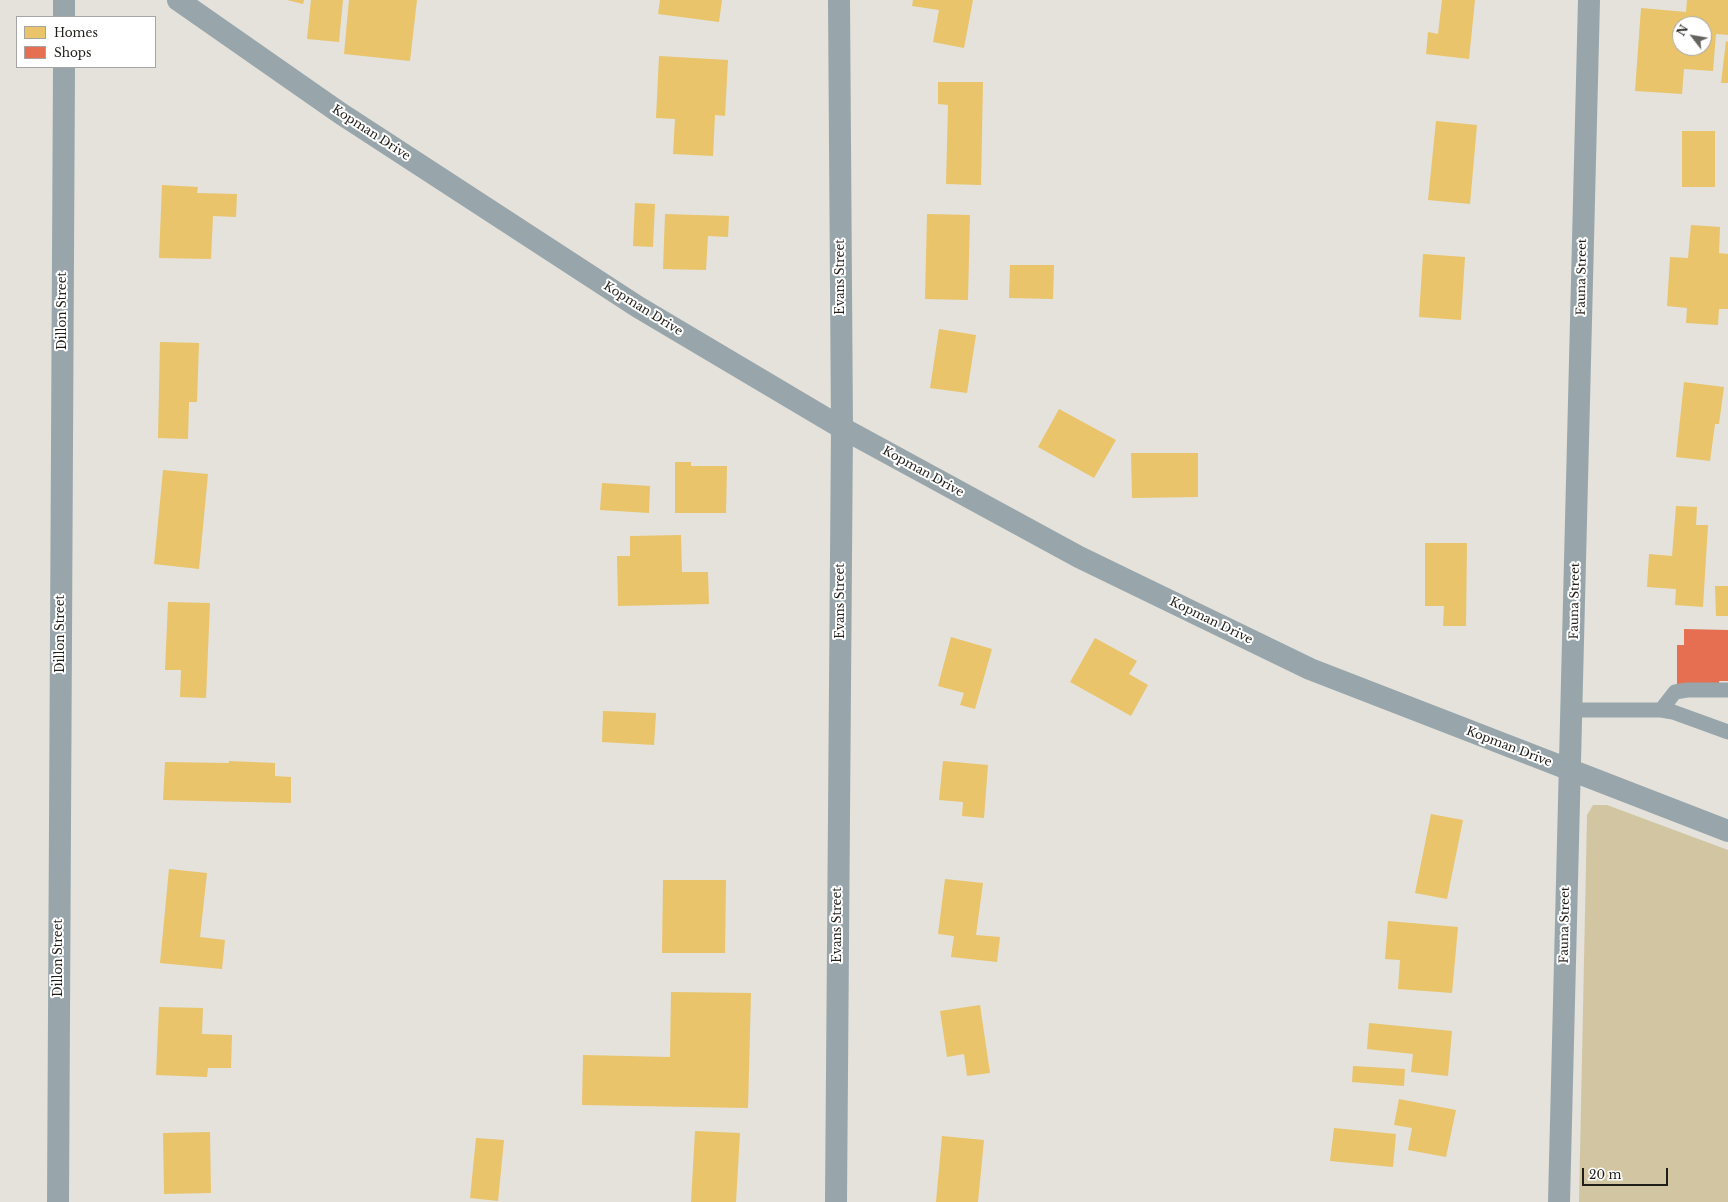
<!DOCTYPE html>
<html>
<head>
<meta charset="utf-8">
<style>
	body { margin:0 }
	#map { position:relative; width:1728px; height:1202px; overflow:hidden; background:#e4e2db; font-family:"Libre Baskerville",serif }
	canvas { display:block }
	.legend { position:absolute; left:16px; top:16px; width:140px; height:52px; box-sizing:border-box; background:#fff; border:1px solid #a6a5a3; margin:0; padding:5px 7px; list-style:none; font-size:12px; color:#201e19 }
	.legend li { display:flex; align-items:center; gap:8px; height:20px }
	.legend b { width:20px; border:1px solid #a6a5a3 }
	.north { position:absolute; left:1672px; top:16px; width:40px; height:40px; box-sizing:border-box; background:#fff; border:1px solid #a6a5a3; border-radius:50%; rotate:301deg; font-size:11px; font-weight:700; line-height:16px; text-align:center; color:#201e19 }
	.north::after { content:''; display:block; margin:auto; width:14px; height:18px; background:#65635d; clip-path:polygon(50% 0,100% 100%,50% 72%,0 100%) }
	.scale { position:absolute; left:1582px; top:1168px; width:86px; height:18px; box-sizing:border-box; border:2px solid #201e19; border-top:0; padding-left:5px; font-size:12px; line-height:14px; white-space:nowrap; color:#201e19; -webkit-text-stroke:3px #fff; paint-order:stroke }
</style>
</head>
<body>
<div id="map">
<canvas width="1728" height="1202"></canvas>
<ul class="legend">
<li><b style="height:11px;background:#e9c46a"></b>Homes</li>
<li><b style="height:11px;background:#e76f51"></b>Shops</li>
</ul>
<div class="north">N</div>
<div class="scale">20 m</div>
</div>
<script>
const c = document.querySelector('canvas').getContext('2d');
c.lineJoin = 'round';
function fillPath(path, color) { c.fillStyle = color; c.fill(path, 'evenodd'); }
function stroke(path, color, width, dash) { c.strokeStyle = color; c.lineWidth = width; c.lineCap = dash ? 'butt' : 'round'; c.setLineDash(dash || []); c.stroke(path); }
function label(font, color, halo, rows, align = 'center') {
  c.font = font + ' "Libre Baskerville",serif'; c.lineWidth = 4; c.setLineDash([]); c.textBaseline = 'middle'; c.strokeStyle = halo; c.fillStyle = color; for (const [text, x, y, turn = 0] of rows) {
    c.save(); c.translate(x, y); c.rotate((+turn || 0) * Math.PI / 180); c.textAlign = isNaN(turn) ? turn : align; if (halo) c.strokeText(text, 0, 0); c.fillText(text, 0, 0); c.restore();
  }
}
fillPath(new Path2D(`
	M1593,805H1607L1728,850V1202H1579L1587,815Z`), '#d2c6a2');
fillPath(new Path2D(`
	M287,0H304L303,4Z
	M311,0H343L339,42L307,39Z
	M349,0H417L410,61L344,54Z
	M660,0H722L719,22L658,14Z
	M913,0H973L964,48L933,42L939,10L912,6Z
	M1442,0H1475L1469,59L1426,54L1428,32L1438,34Z
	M1687,0H1728V35L1716,34L1713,71L1684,69L1682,94L1635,91L1641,8L1686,12ZM1680,24H1704V48H1680Z
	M1726,41L1728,42V83H1721Z
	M659,56L728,60L725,116L715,115L713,156L673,154L675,119L656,118Z
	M938,82H983L981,185L946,184L948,105L938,104Z
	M1436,121L1477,125L1470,204L1428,200Z
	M1682,131H1715V187H1682Z
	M162,185L198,187L197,193L237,194L236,217L213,216L211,259L159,258Z
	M635,203L655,204L653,247L633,246Z
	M665,214L729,216L728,237L708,236L706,270L663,269Z
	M927,214L970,215L968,300L925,299Z
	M1691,225L1720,227L1719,253L1728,254V309H1719L1718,325L1686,323L1687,308L1667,306L1670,257L1688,258Z
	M1423,254L1465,257L1461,320L1419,317Z
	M1010,265H1054L1053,299L1009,298Z
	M939,329L976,335L967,393L930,388Z
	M160,342L199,343L197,402H189L188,439L158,438Z
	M1684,382L1724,387L1719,424H1715L1710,461L1676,457Z
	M1059,409L1116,440L1094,478L1038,447Z
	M1131,453H1198V497L1132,498Z
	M675,462H691V466H727L726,513H675Z
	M163,470L208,474L199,569L154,564Z
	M602,483L650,486L649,513L600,510Z
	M1676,506L1697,507L1696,525H1708L1703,607L1675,605L1676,589L1647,587L1649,554L1672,556Z
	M681,535L682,572H708L709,604L618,606L617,556H630V536Z
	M1425,543H1467L1466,626H1443L1444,606H1425Z
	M1715,586H1728V616H1716Z
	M168,602L210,603L206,698L180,697L181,670H165Z
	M951,637L992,649L975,709L960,705L964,693L938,686Z
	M1095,638L1137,661L1129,674L1148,685L1131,716L1070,682Z
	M603,711L656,713L654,745L602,742Z
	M229,761L275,763V776L291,777V803L163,800L165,762L229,763Z
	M943,761L988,765L984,818L962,816L963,802L939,800Z
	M1431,814L1463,820L1447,899L1415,893Z
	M169,869L207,873L200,937L225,940L222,969L160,963Z
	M945,879L983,883L976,935L1000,937L997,962L951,957L954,936L938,934Z
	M663,880H726L725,953H662Z
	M1388,921L1458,927L1452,993L1398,989L1400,960L1385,959Z
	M671,992L751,993L748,1108L582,1105L583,1055L670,1057Z
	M980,1005L990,1073L967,1076L964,1054L947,1057L940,1011Z
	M159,1007L203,1008L202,1034L232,1035L231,1068H208L207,1077L156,1075Z
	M1369,1023L1452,1031L1448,1076L1411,1072L1413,1054L1367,1049Z
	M1353,1066L1405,1069L1404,1086L1352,1082Z
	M1399,1099L1456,1110L1446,1157L1408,1150L1412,1128L1394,1125Z
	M1334,1128L1396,1134L1393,1167L1330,1161Z
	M695,1131L740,1133L736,1202H691Z
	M210,1132L211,1193L164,1194L163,1133Z
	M942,1136L984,1140L978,1202H936Z
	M476,1138L504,1140L498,1201L470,1198Z`), '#e9c46a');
fillPath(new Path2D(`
	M1684,629L1728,630V681H1719L1720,687H1677V645H1684Z`), '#e76f51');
stroke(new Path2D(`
	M1572,710H1661L1673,712L1728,732
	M1661,710L1675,692L1687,690H1728`), '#98a6ab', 15);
stroke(new Path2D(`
	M178,0L340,113L638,307L842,428L1079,557L1310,669L1728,831
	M64,17V0
	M58,1202L64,67
	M836,1202L842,428L839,0
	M1559,1202L1589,0`), '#98a6ab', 22);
label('12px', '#201e19', '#fff', [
	["Kopman Drive",371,133,33],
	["Evans Street",841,277,-90],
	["Fauna Street",1582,277,-89],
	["Kopman Drive",643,309,32],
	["Dillon Street",63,311,-90],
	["Kopman Drive",923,472,29],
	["Evans Street",841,601,-90],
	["Fauna Street",1575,601,-89],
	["Kopman Drive",1211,621,26],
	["Dillon Street",61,634,-90],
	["Kopman Drive",1509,747,21],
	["Evans Street",838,925,-90],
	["Fauna Street",1565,925,-89],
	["Dillon Street",59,958,-90]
]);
</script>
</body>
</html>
